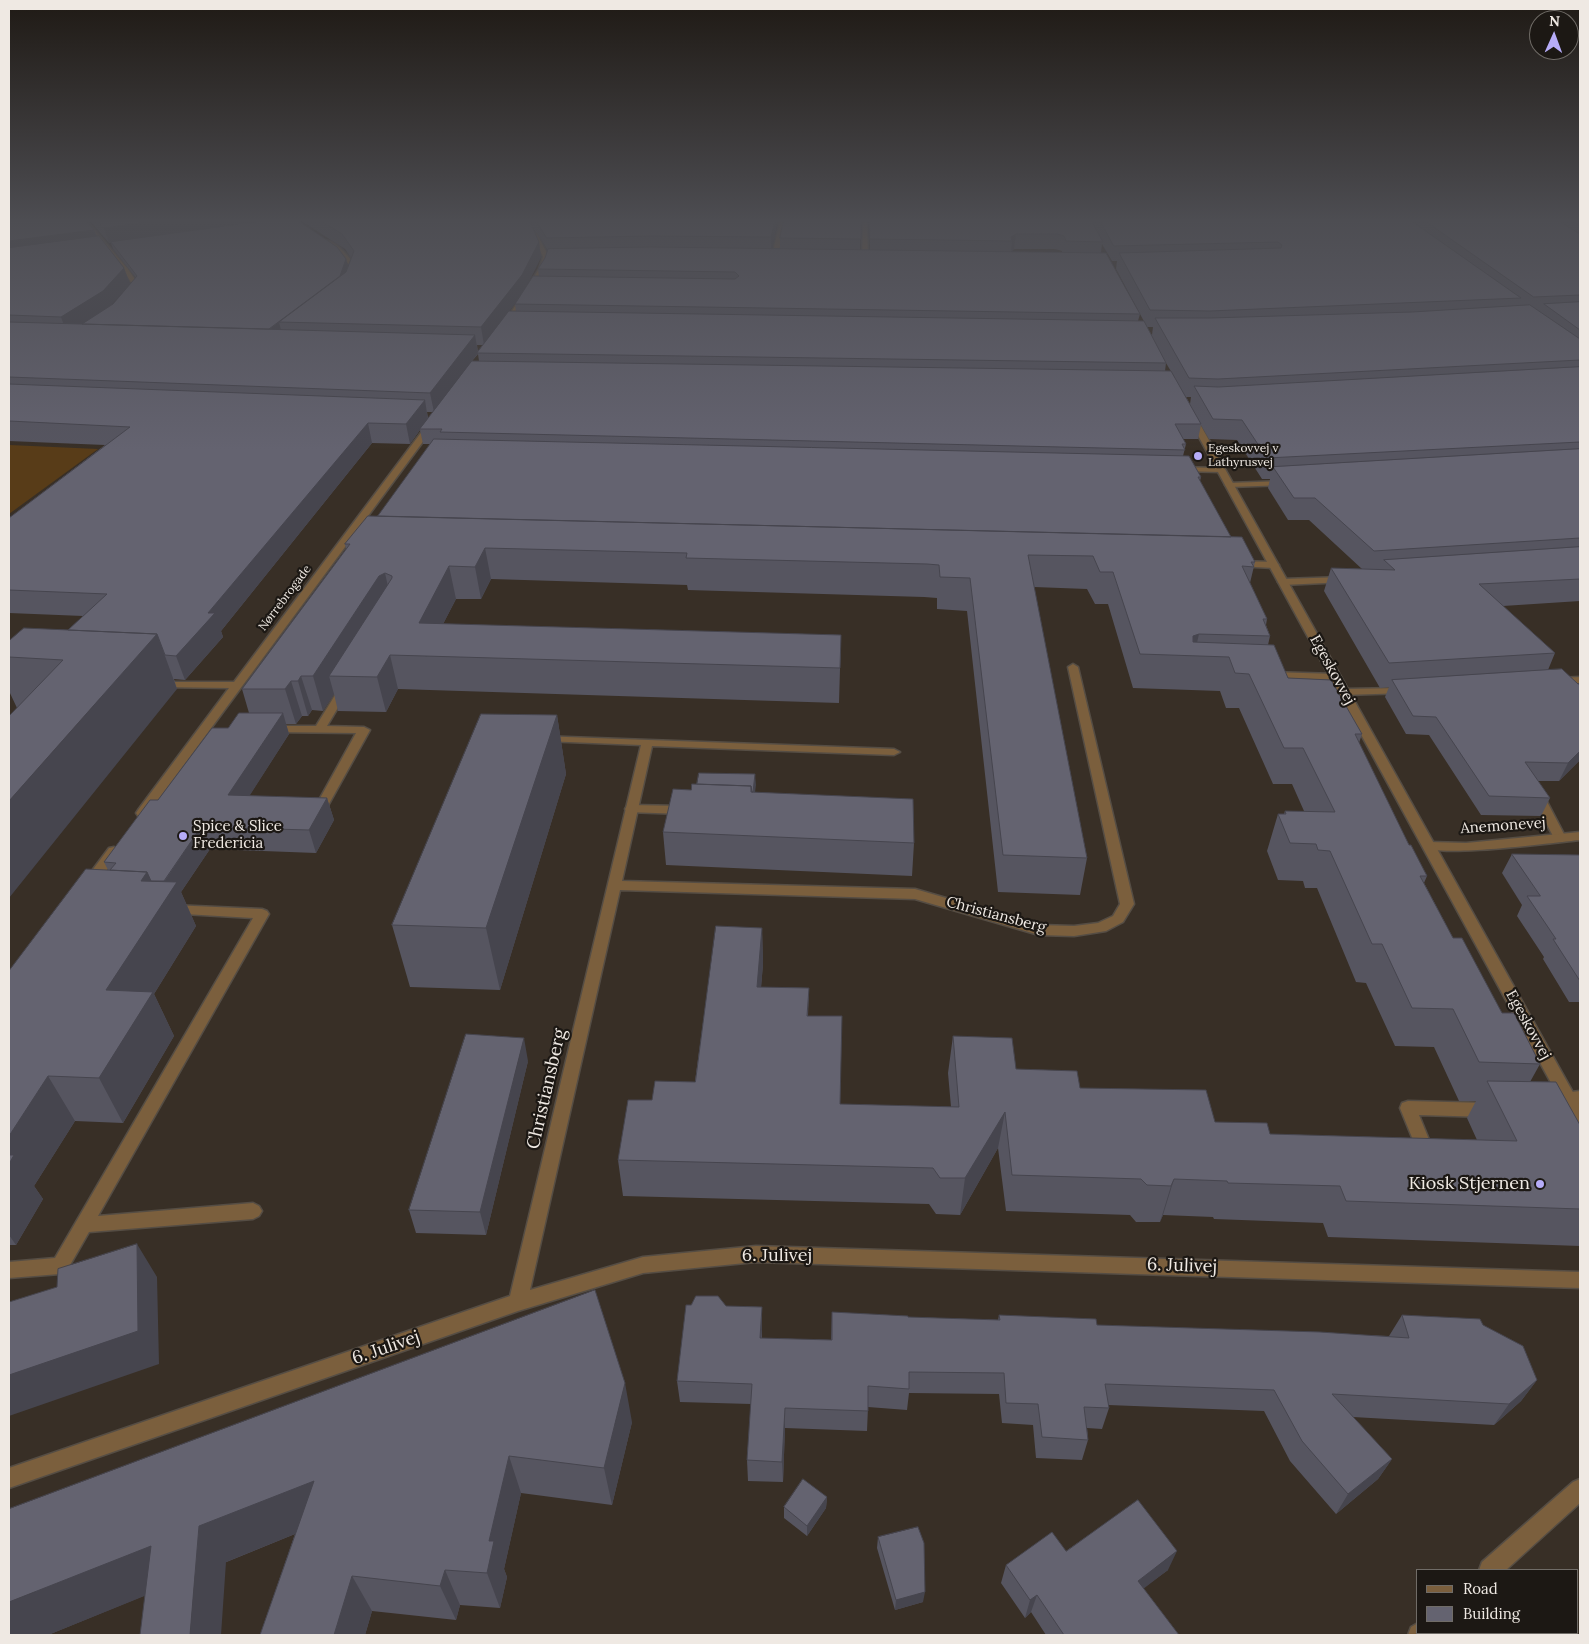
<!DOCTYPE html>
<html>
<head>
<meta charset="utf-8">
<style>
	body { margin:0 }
	#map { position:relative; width:1589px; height:1644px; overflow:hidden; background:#382f26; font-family:Lora,serif }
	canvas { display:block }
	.frame { position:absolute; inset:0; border:10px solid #efe9e3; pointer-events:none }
	.legend { position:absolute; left:1416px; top:1569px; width:162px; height:65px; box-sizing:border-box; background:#1c1814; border:1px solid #706c67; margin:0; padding:6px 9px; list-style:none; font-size:15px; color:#efe9e3 }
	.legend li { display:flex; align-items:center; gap:10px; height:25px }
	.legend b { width:25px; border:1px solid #706c67 }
	.north { position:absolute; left:1529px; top:10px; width:50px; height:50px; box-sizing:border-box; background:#1c1814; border:1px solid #706c67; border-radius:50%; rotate:2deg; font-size:14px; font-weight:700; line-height:20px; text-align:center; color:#efe9e3 }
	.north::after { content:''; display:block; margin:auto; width:18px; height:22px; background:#b6acf8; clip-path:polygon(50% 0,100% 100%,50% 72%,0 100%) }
</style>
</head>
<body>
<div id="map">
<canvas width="1589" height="1644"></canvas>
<div class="frame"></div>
<ul class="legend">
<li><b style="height:6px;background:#7b5f3d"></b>Road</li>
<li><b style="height:14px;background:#646370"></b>Building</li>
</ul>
<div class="north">N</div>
</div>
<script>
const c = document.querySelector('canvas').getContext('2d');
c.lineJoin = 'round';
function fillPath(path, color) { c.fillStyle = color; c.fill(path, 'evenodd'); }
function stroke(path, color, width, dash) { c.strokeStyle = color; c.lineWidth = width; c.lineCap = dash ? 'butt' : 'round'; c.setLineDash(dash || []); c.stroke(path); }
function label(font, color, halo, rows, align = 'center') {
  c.font = font + ' Lora,serif'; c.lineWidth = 4.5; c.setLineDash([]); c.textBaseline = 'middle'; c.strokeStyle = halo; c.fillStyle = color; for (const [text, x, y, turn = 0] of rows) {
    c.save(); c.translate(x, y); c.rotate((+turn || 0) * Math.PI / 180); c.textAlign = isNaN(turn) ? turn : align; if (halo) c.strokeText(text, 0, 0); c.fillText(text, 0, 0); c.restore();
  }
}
fillPath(new Path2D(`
	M9,445L98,449L9,514Z`), '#583c18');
const service = new Path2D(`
	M780,220H785L778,256L775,258L772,256Z
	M863,220H867L868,257L865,259L862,257Z
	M1271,672L1336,674L1341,677L1336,680L1267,677L1266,675L1267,673Z
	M344,686L349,689L327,726L364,727L370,730L325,811L319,815L313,811L356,733L271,732L265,729L271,726H316L340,687Z
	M1537,790L1543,794L1566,838L1564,841H1556L1554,838L1531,794Z
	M631,805L683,806L689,810L683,814L627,812L625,809L627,806Z
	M172,905L262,909L267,911L269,914L98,1216L253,1203L259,1206L262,1211L259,1216L253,1219L89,1232L66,1272L60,1274L9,1278V1262L55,1258L253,918L167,913L165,910L167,907Z
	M1580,1091V1103L1568,1104L1562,1103L1560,1098L1562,1093Z
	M1408,1101L1488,1103L1494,1105L1496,1110L1494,1115L1488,1117L1419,1115L1434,1152L1432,1157L1426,1159L1420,1157L1400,1108L1402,1103Z`);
const minor = new Path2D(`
	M81,220H86L128,269L138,284L129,295L124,294L132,284L124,271Z
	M509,220H515L537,234L549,257L545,269L508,326L505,328L502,326L539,269L543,257L533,236Z
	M324,240C337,241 348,256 356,266L351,279L346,278L350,266L340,253L324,242Z
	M429,422L436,424L146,816H138L136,813L138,810L229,688L159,687L155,686L154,684L155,682H234Z
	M1177,467L1220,468L1224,470L1220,472L1180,471H1177Z
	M1284,481L1288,483L1287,485L1229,487L1225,485L1229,483Z
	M1239,561L1274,562L1279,565L1274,568L1236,566V562Z
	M1343,577L1346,578V582L1283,585L1278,582L1283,579Z
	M1073,664L1078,667L1134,904L1123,922L1106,931L1074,936L1039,935L915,899L620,890L530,1290L643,1257L756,1246L1580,1272V1288L756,1262L643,1273L518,1311L9,1488V1468L510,1296L641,745L544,741L538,738L540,736L894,749L900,752L894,755L652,746L622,881L915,889L1039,925L1074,926L1098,923L1113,916L1120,904L1068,667Z
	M1580,677V683L1558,684L1553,681L1558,678Z
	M1403,688L1407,689L1408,691L1407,693L1344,695L1339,692L1344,689Z
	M1580,832V840C1558,842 1432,859 1423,846L1429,842L1466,843Z
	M114,847L120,851L119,854L95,886H85L83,883L85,880L109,848Z`);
const tertiary = new Path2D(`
	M1189,415L1196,417L1580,1105V1127L1574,1125L1188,417Z
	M1580,1479V1503L1506,1570H1479L1482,1562L1573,1482Z
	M1418,1623V1633H1433L1432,1635H1408L1411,1627Z`);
stroke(service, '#554d44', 3);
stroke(minor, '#554d44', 3);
stroke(tertiary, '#554d44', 3);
fillPath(service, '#7b5f3d');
fillPath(minor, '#7b5f3d');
fillPath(tertiary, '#7b5f3d');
fillPath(new Path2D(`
	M9,220L94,230L97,236L124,268L130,284L110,306L113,304L136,278L113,249L111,243H109L89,220H297L346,259L348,266L351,258L345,249L303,222V220H778L772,249H780V238L861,220L860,250H870L869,220H1580V601L1503,606L1555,653L1548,670L1578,684H1580V762L1579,761L1559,781H1538L1550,798L1541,816L1481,815L1429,735L1406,734L1385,697L1389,687L1380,688L1324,591L1331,568L1362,569L1309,520H1288L1268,488L1270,479H1262L1237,440L1209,439L1201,425L1198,439H1183L1186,444L1183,456L1201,477L1200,481L1231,537L1255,562L1250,583L1267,619L1266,625L1270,636L1268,645L1288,678L1362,734L1359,743L1409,845L1427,876L1424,883L1453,938L1502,1013L1540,1064L1530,1082L1580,1125V1246L1328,1237L1323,1223L1214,1219L1213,1217L1163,1215L1160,1222H1136L1130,1215L1006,1211L998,1148L960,1215L936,1214L929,1204L623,1196L618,1160L652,1100L695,1082L762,928L763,964L761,987L809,988L808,1016L840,1104L951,1107L948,1073L953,1036L1016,1069L1080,1088L1215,1122L1270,1134L1477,1140L1467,1118L1476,1101H1459L1434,1047L1395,1046L1366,983L1356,982L1317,888H1305L1303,881L1278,880L1267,851L1278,814H1284L1285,811H1304L1292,784H1273L1239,708H1226L1220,691L1133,688L1108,604H1095L1087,589L1034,587L1087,858L1080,895L998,892L967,611L937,609V598L924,597L688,590L687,585L491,579L481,599H456L443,624L841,635L839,703L398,689L386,712L338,711L334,694L323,711L312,710L308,716H302L296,724H286L289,734L249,796L327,798L334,820L316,853L210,849L181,892L196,926L154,994L174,1036L123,1123L75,1121L34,1186L43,1199L16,1245H9V971L108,870L104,862L158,800L228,728L249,713L242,689L346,549L345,544L378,516L430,444H423L420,430L410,444L372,443L221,631L223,637L185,680L174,679L177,689L17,708L9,691V641L68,630L83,616L9,613V518L105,445L9,441ZM534,230L539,236L548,251L545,258L538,269L539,277L525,289L541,257L539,242ZM1102,244L1112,261H1117L1116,269L1147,327H1153L1152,335L1138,321L1140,314L1101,253ZM1014,249H1055L1062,251V252H1011ZM517,300L515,304L516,312L509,311ZM477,345H483L478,352ZM478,354L479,361H472ZM1166,363L1175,378L1165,371ZM1186,397H1191L1190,404ZM427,412H433L428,418Z
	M557,715L566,774L500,990L410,987L392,925Z
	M755,774V792L914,843L912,876L666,865L663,832L691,790L697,784Z
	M1512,854L1580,855V1002H1569L1543,959L1544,957L1517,916L1522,905L1502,873Z
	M528,1061L486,1235L416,1233L409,1210Z
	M726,1306L762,1307V1338L831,1340L832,1312L908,1317L998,1320L999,1315L1097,1325L1389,1336L1402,1315L1483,1325L1537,1380L1521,1401L1494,1425L1353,1417L1392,1459L1378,1479L1336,1514L1290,1461L1264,1411L1108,1405L1109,1408L1102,1429L1087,1428L1088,1440L1082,1460L1036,1458L1033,1425L1002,1423L999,1394L909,1393L907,1410L868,1407L867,1431L785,1428L783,1482L748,1481L747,1460L751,1404L680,1402L677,1381Z
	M632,1422L612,1505L521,1493L504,1569L507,1577L500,1608L460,1605L456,1620L372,1611L365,1635H260L295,1534L48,1635L9,1509Z
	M827,1497L826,1508L807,1536L784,1518V1507Z
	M878,1537L923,1602L895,1610L877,1548Z
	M1066,1551L1168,1570L1143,1588L1179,1635H1046L1031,1612L1025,1618L1001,1583L1006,1565Z`), '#565560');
fillPath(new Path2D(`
	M161,220H271L109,243L104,228Z
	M775,220H778L771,253V237Z
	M94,230L99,245L9,257V241Z
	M1016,234L1014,249L1011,251L1012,241L1011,237Z
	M539,242L541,257L524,292L484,345L481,327Z
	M346,259L348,266L341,284L292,322Z
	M124,268L130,284L109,308L67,334L61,317Z
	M279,322L281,330L267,331Z
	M475,335L478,353L434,412L430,393Z
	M425,400L428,420L420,429V430L410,444L406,424Z
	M368,423L372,443L221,631L223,637L185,680L176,656L208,613Z
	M485,548L491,579L481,599L475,567Z
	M449,566L456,599L426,657L419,623Z
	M385,573L392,605L329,676L334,694L323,711L313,676L379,576Z
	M157,634L177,689L9,898V801Z
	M1199,634L1194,656L1193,636Z
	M390,655L398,689L386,712L377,677Z
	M301,676L312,710L308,716L298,681Z
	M291,681L302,716L296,724L285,689Z
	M283,713L289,734L236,817L228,795Z
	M557,715L566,774L500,990L486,928Z
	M1580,751V758L1579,761L1559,781L1568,763Z
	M755,774L756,785L753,807V796Z
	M327,798L334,820L316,853L309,830Z
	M201,827L210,849L181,892L196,926L154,994L174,1036L123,1123L99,1078L106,990L141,881L147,872L164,882Z
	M762,928L763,964L758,1024L757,987Z
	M524,1038L528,1061L486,1235L480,1212Z
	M48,1076L75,1121L34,1186L43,1199L16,1245L9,1235V1136Z
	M1005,1112L998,1148L960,1215L965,1178Z
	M1174,1179L1163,1215L1160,1222L1171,1186Z
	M137,1244L157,1277L159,1364L9,1416V1375Z
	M762,1307V1329L760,1359V1338Z
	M1537,1380L1521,1401L1494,1425L1509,1404Z
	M625,1383L632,1422L612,1505L604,1468Z
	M785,1408V1428L783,1482L782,1462Z
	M509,1456L521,1493L504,1569L507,1577L500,1608L487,1573L489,1541Z
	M1392,1459L1378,1479L1336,1514L1348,1494Z
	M314,1481L334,1518L226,1562L221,1635H190L199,1526Z
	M827,1497L826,1508L807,1536V1526Z
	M151,1546L179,1582L48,1635H9V1602Z
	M1177,1551L1168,1570L1130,1599L1138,1581Z
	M445,1570L460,1605L456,1620L440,1586Z
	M352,1576L372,1611L365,1635H334Z
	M925,1592L923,1602L895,1610L896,1600Z
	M1037,1595L1031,1612L1025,1618L1030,1600Z`), '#46454e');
const building = new Path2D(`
	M9,220H86L94,230L9,241Z
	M97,220H161L104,228Z
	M269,220H297L337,247L346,259L340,276L269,329L82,324L113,304L137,276L111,242Z
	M320,220H526L530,222L539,242L522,275L481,327L279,322L346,272L354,251L342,234Z
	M536,220H775L771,237L651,236L547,238Z
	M784,220H861V239L780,238Z
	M870,220H1091L1103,242L1066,241L1064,236L1057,234H1016L1011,237L1012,241L870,239Z
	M1100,220H1410L1521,298L1210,311L1150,310L1119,253L1281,248L1282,245L1278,242L1114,246Z
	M1424,220H1557L1580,234V295L1534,297Z
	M1571,220H1580V226Z
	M99,236L124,268L103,291L61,317L9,315V248Z
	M651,247L1106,253L1140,314L515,304L533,276L735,279L739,276L735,272L538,269L545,258L548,249Z
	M1580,302V330L1544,304Z
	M1530,305L1580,339V360L1218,379L1189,378L1155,318H1210L1412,312Z
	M509,311L1144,321L1166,363L477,353Z
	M9,322L475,335L430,393L9,377Z
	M472,361L1171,371L1201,424H1175L1186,444H1182L1185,450L440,432L442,429H420Z
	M1580,367V442L1267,458L1242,420L1213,419L1194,386L1218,387Z
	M9,384L425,400L406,424L368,423L208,613H215L176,656L165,655L157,634L68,630L107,594L9,590V518L130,427L9,421Z
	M434,439L1189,456L1201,477H1198L1231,537L378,516Z
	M1580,449V538L1374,551L1315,498H1294L1273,467Z
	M368,516L1242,537L1255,562H1251L1254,567L1242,566L1267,619H1263L1270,636L1199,634L1193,636V642L1274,645L1288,678L1331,680L1362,734H1355L1409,845H1411L1427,876H1420L1453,938H1462L1502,1013H1514L1540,1064L1479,1062L1453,1009L1412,1008L1382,944H1372L1330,851L1318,850L1316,844L1290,843L1278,814H1286L1285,811L1335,812L1303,748H1284L1249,674L1235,673L1229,657L1140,654L1113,572H1100L1093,556L1028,555L1087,858L1003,855L970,578L940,577L939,565L927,564L686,558L687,553L485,548L475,567L449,566L419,623L841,635L840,668L390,655L377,677L329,676L392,578V576L385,573L379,576L313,676H301L298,681H291L285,689H242L350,544H345Z
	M1580,547V579L1479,584L1555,653L1389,663L1331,568L1395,570L1384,560Z
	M24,628L157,634L9,801V716L63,660L9,657V641Z
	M1562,669L1578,684H1580V751L1568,763L1525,762L1550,798L1489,796L1436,717L1413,716L1392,680Z
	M239,713H283L228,795L327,798L309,830L201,827L164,881H151L147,872L110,870L116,863L104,862L150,800H158L212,728H228Z
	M481,714L557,715L486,928L392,925Z
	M699,773L755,774L753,792H752L751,786L697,784Z
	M692,784L751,786V792L913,799L914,843L663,832L673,789L691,790Z
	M1512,854L1580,855V981L1553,939H1556L1527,896H1540Z
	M86,869L147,872L141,881L177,882L106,990L153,992L99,1078L48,1076L9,1136V971Z
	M716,926L762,928L757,987L809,988L807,1016H842L840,1104L959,1107L953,1036L1012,1038L1016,1069L1077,1071L1080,1088L1206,1090L1215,1122L1267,1123L1270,1134L1517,1141L1487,1081L1556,1082L1580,1125V1209L1346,1201L1340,1186L1228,1183L1227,1181L1174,1179L1171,1186L1147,1185L1141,1179L1012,1175L1005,1112L965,1178H940L933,1168L618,1160L628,1100H652L655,1081L695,1082Z
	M466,1034L524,1038L480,1212L409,1210Z
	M9,1155H14L9,1164Z
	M137,1244L138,1331L9,1375V1302L57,1287L58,1269Z
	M595,1290L625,1383L604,1468L509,1456L489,1541H494L487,1573L445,1570L440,1586L352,1576L334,1635H260L314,1481L199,1526L190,1635H140L151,1546L9,1602V1509Z
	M696,1296H718L726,1306L762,1307L760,1338L832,1340V1312L908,1316V1317L1000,1320L999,1315L1096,1319L1097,1325L1320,1332L1409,1338L1402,1315L1480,1319L1483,1325L1523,1346L1537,1380L1509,1404L1332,1394L1392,1459L1348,1494L1302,1441L1274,1390L1105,1384L1109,1408L1084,1407L1088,1440L1042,1437L1038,1404L1006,1403L1004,1373L909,1372V1389L868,1386V1411L785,1408L782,1462L747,1460L752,1384L677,1381L686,1305H691Z
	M803,1479L827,1497L807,1526L784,1507Z
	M1138,1500L1177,1551L1138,1581L1179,1635H1064L1037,1595L1030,1600L1006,1565L1052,1532L1066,1551Z
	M918,1527L924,1543L925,1592L896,1600L878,1537Z`);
fillPath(building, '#646370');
stroke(building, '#46454e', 1);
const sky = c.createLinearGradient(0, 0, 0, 450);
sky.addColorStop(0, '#1f1a15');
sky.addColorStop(0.49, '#4d4d52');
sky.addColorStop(1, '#4d4d5200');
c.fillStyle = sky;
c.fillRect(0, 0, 1589, 450);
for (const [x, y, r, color] of [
	[1198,456,5,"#b6acf8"],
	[183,836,5,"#b6acf8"],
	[1540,1184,5,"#b6acf8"]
]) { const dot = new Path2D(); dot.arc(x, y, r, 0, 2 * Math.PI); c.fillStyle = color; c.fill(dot); stroke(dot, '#1c1814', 2); }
label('12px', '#efe9e3', '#1c1814', [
	["Egeskovvej v",1208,449],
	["Lathyrusvej",1208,463]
], 'left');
label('12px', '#efe9e3', '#1c1814', [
	["Nørrebrogade",285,598,-53]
]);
label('15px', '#efe9e3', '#1c1814', [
	["Egeskovvej",1332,670,61],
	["Anemonevej",1503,826,-4],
	["Christiansberg",996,915,15],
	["Egeskovvej",1528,1025,61]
]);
label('15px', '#efe9e3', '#1c1814', [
	["Spice & Slice",193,827],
	["Fredericia",193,844]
], 'left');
label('18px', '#efe9e3', '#1c1814', [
	["Christiansberg",547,1089,-77],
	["6. Julivej",777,1256],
	["6. Julivej",1182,1266,2],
	["6. Julivej",386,1348,-19]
]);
label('18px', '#efe9e3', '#1c1814', [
	["Kiosk Stjernen",1530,1184]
], 'right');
</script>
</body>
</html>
